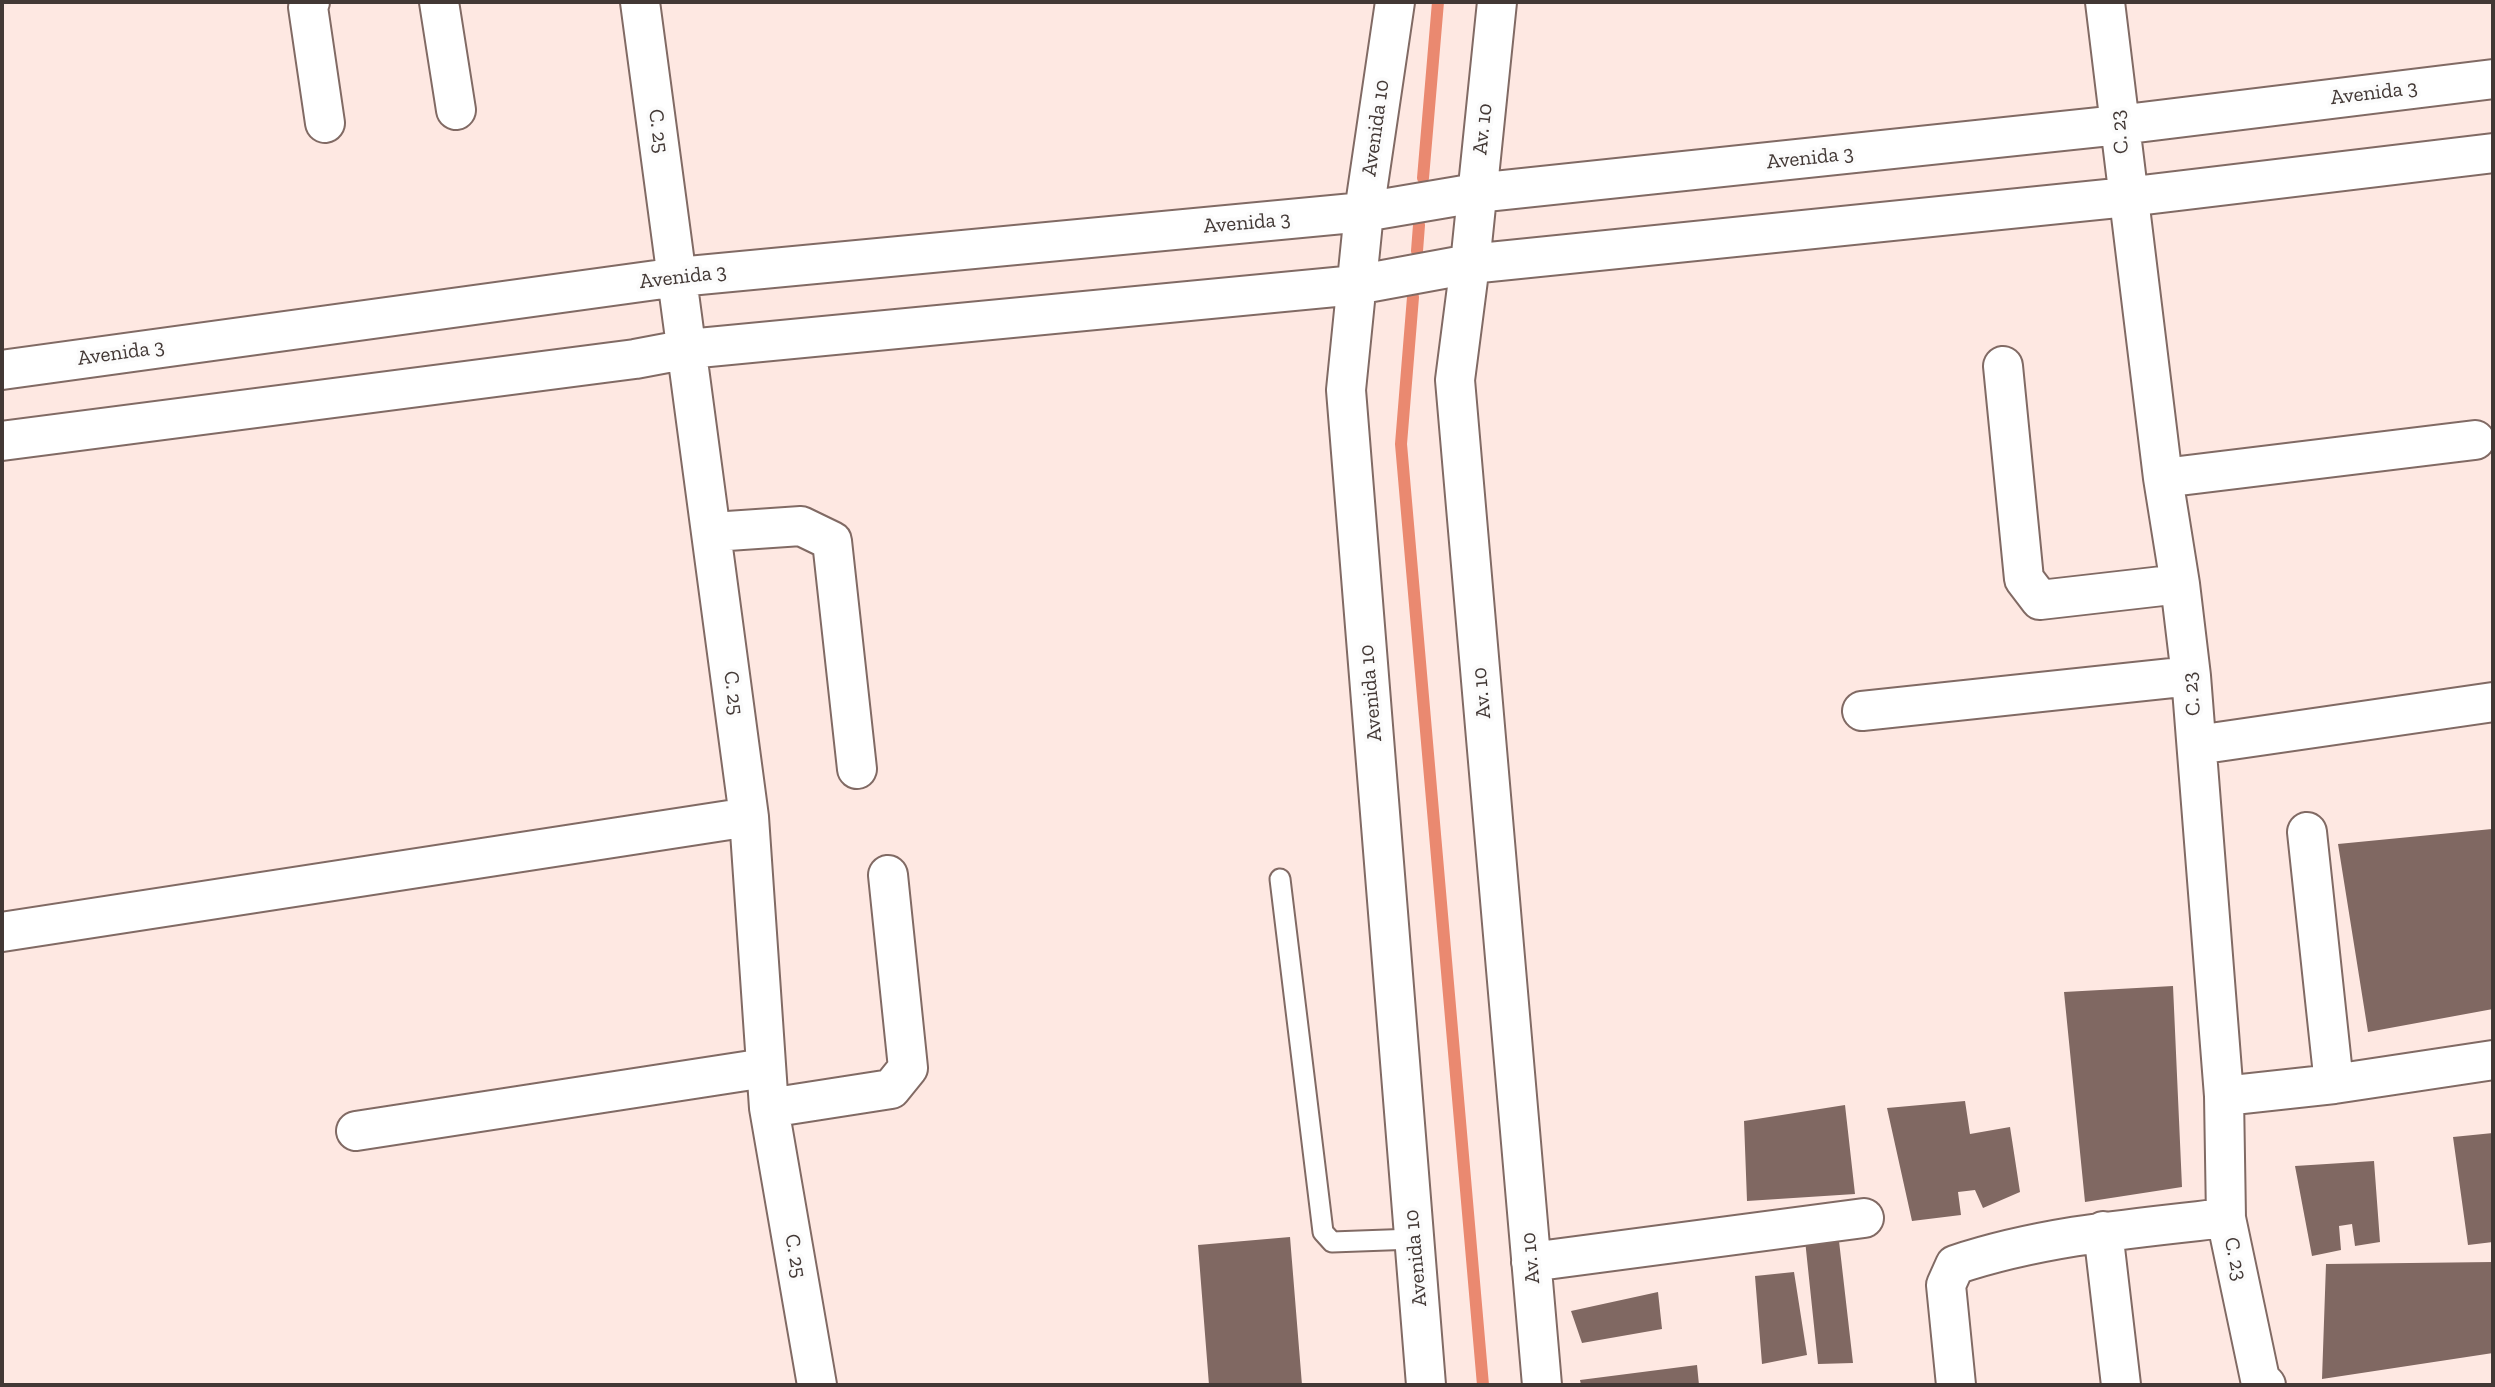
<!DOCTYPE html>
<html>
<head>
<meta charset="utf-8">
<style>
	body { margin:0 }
	#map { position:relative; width:2495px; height:1387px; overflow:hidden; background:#fee8e2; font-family:"Zilla Slab",serif }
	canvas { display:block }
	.frame { position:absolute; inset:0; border:4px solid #423835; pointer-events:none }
</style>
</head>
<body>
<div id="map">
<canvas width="2495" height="1387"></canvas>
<div class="frame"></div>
</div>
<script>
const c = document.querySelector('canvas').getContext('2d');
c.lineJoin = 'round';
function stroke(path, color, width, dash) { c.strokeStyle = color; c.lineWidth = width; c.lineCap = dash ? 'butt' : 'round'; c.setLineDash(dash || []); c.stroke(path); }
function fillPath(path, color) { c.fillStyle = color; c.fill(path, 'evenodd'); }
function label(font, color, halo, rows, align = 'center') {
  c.font = font + ' "Zilla Slab",serif'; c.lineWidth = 7; c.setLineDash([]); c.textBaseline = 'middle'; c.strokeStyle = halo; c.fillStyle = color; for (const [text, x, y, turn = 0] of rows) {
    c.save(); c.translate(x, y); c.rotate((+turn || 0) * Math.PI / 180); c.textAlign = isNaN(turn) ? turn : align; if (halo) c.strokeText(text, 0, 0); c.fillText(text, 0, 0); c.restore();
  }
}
stroke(new Path2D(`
	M1423,178L1438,2
	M1417,251L1419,225
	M1413,297L1401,444L1483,1385`), '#ea8970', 12);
fillPath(new Path2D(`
	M2492,829L2493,1009L2368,1032L2338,844Z
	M2173,986L2182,1187L2085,1202L2064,992Z
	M1965,1101L1970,1134L2010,1127L2020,1192L1983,1208L1975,1190L1958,1192L1961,1215L1912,1221L1887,1108Z
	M1845,1105L1855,1194L1747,1201L1744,1121Z
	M2493,1133V1242L2468,1245L2453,1137Z
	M2374,1161L2380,1242L2355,1246L2352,1224L2339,1226L2341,1250L2312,1256L2295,1166Z
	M1290,1237L1302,1385H1209L1198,1245Z
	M1805,1240L1839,1241L1853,1363L1818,1364Z
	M2493,1262V1353L2322,1379L2326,1264Z
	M1794,1272L1807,1355L1762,1364L1755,1276Z
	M1658,1292L1662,1329L1582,1343L1571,1311Z
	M1697,1365L1699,1385H1581L1580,1380Z`), '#806862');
const lane = new Path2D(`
	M1280,879L1323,1232L1332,1242L1414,1239`);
const street = new Path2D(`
	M310,2L308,7L325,123
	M439,2L456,110
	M640,2L749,817L769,1108L817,1385
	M1395,2L1364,212L1346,390L1426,1385
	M1497,2L1470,264L1455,380L1542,1385
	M2105,2L2163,478L2180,584L2191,676L2224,1096L2226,1218L2260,1379L2266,1385
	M2003,366L2024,579L2040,600L2180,584
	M2,370L678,277L1364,212L1476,193L2119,125L2493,79
	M2,441L635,359L688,349L1356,285L1470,264L2127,197L2493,153
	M2163,478L2475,440
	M713,532L801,526L832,541L857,769
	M1862,711L2191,676
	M2197,745L2493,702
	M2307,832L2334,1084
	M2,932L749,817
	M2224,1096L2334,1084L2493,1060
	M769,1108L891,1089L908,1068L888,875
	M356,1131L765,1068
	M2103,1231L2121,1385
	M1531,1262L1864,1218
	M1956,1385L1946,1285L1955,1265C2041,1236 2136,1228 2226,1218`);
stroke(lane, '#816a64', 23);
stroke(street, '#816a64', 42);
stroke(lane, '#fff', 19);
stroke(street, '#fff', 38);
label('21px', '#423835', '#fbfbfb', [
	["Avenida 3",2374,93,-7],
	["Avenida 10",1376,128,-82],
	["Av. 10",1483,129,-84],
	["C. 25",658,131,82],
	["C. 23",2120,132,-96],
	["Avenida 3",1810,158,-6],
	["Avenida 3",1247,223,-5],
	["Avenida 3",683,277,-7],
	["Avenida 3",121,353,-8],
	["C. 25",733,693,83],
	["Avenida 10",1371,693,-95],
	["Av. 10",1482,693,-95],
	["C. 23",2192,694,-96],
	["C. 25",795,1256,80],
	["Avenida 10",1416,1258,-95],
	["Av. 10",1531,1258,-95],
	["C. 23",2235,1259,78]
]);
</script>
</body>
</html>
